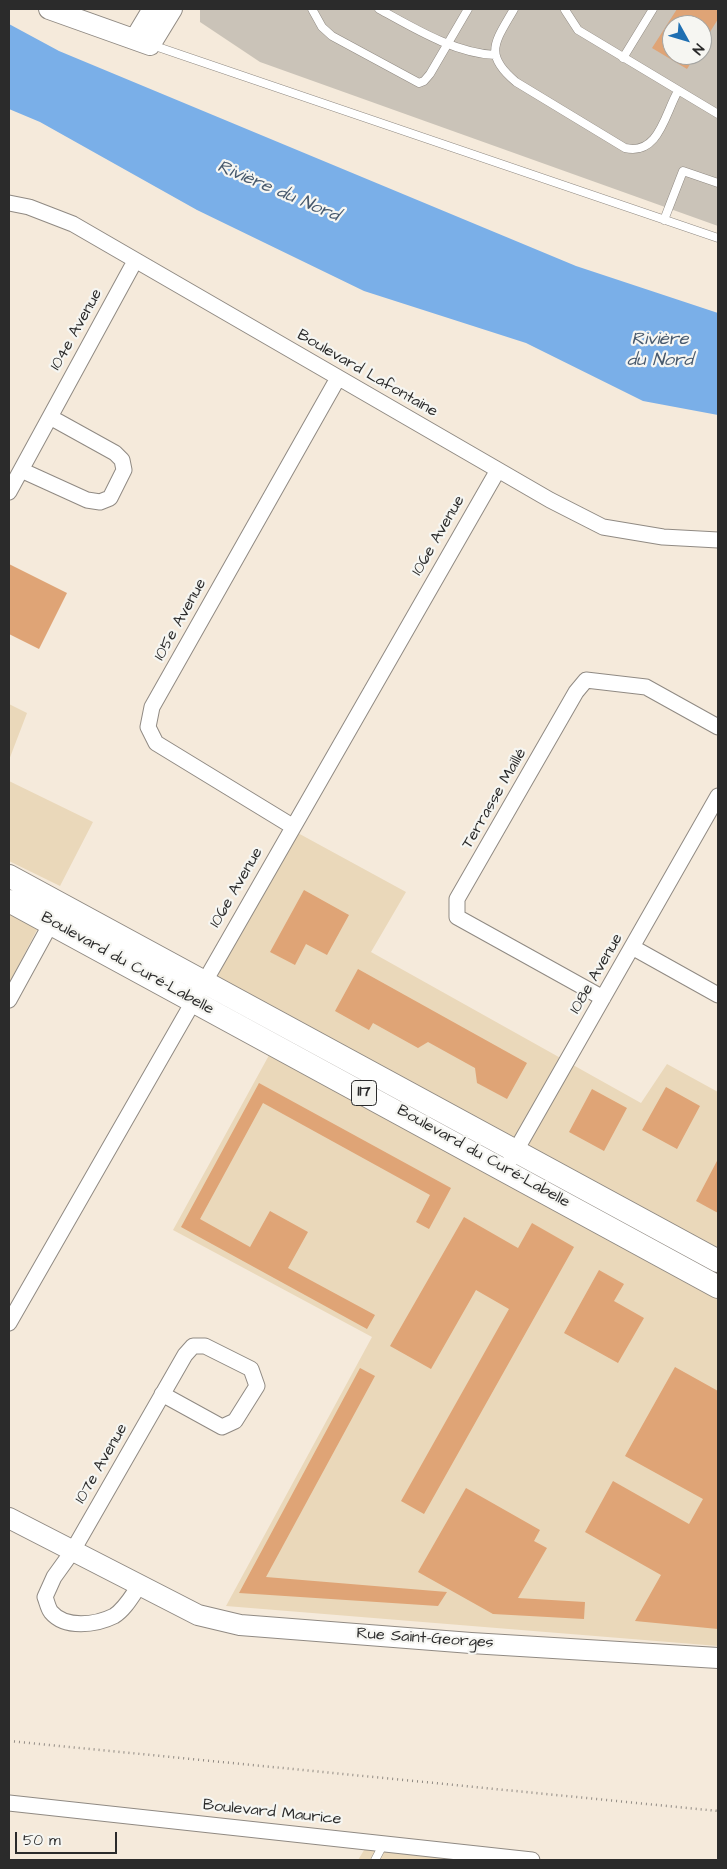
<!DOCTYPE html>
<html>
<head>
<meta charset="utf-8">
<style>
	body { margin:0 }
	#map { position:relative; width:727px; height:1869px; overflow:hidden; background:#f5eadb; font-family:"Architects Daughter",sans-serif }
	canvas { display:block }
	.frame { position:absolute; inset:0; border:10px solid #2b2b2b; pointer-events:none }
	.north { position:absolute; left:662px; top:15px; width:50px; height:50px; box-sizing:border-box; background:#f6f6f2; border:1px solid #a5a5a2; border-radius:50%; rotate:129deg; font-size:14px; font-weight:700; line-height:20px; text-align:center; color:#2b2b2b }
	.north::after { content:''; display:block; margin:auto; width:18px; height:22px; background:#1f6fb2; clip-path:polygon(50% 0,100% 100%,50% 72%,0 100%) }
	.scale { position:absolute; left:15px; top:1832px; width:102px; height:22px; box-sizing:border-box; border:2px solid #2b2b2b; border-top:0; padding-left:6px; font-size:15px; line-height:18px; white-space:nowrap; color:#2b2b2b; -webkit-text-stroke:4px #f6f6f2; paint-order:stroke }
</style>
</head>
<body>
<div id="map">
<canvas width="727" height="1869"></canvas>
<div class="frame"></div>
<div class="north">N</div>
<div class="scale">50 m</div>
</div>
<script>
const c = document.querySelector('canvas').getContext('2d');
c.lineJoin = 'round';
function fillPath(path, color) { c.fillStyle = color; c.fill(path, 'evenodd'); }
function stroke(path, color, width, dash) { c.strokeStyle = color; c.lineWidth = width; c.lineCap = dash ? 'butt' : 'round'; c.setLineDash(dash || []); c.stroke(path); }
function label(font, color, halo, rows, align = 'center') {
  c.font = font + ' "Architects Daughter",sans-serif'; c.lineWidth = 4.5; c.setLineDash([]); c.textBaseline = 'middle'; c.strokeStyle = halo; c.fillStyle = color; for (const [text, x, y, turn = 0] of rows) {
    c.save(); c.translate(x, y); c.rotate((+turn || 0) * Math.PI / 180); c.textAlign = isNaN(turn) ? turn : align; if (halo) c.strokeText(text, 0, 0); c.fillText(text, 0, 0); c.restore();
  }
}
fillPath(new Path2D(`
	M9,704L27,713L9,760Z
	M9,781L93,822L60,886L9,861Z
	M296,832L406,892L371,952L641,1103L667,1064L718,1092V1252L216,976Z
	M9,903L42,920L9,984Z
	M273,1048L718,1289V1646L226,1606L372,1337L173,1230Z
	M369,1842L532,1860H358Z`), '#ead8ba');
fillPath(new Path2D(`
	M200,9H718V226L260,62L200,22ZM672,25H702V55H672Z`), '#cac3b8');
fillPath(new Path2D(`
	M9,24L59,51L576,266L718,313V415L643,401L526,343L364,291L197,210L40,122L9,109Z`), '#7aafe8');
fillPath(new Path2D(`
	M677,9H718V19L702,45V25H672V55H696L687,69L652,48Z
	M9,564L67,593L39,649L9,634Z
	M304,890L349,915L327,955L306,944L295,965L270,952Z
	M358,969L527,1063L507,1099L477,1083L475,1068L428,1042L418,1048L373,1023L369,1030L335,1011Z
	M259,1083L451,1188L429,1229L416,1222L430,1195L263,1103L200,1219L250,1247L270,1211L308,1232L288,1268L375,1315L367,1329L181,1227Z
	M666,1087L700,1106L677,1149L642,1130Z
	M592,1089L627,1108L604,1151L569,1132Z
	M718,1159V1213L696,1201Z
	M464,1217L518,1248L532,1223L574,1247L424,1514L401,1501L509,1309L476,1290L431,1369L390,1346Z
	M599,1270L624,1284L614,1301L644,1318L618,1363L564,1333Z
	M675,1367L718,1391V1629L635,1621L661,1575L585,1532L613,1481L689,1524L703,1499L625,1456Z
	M360,1368L375,1376L266,1577L447,1592L438,1606L239,1593Z
	M466,1488L540,1530L534,1541L547,1548L518,1598L585,1602L584,1619L493,1614L418,1572Z`), '#dfa476');
const lane = new Path2D(`
	M312,9L322,27L332,36L419,83L424,81L430,74L468,9
	M379,9C414,28 454,53 495,55
	M514,9C496,41 482,54 516,82L625,148C659,156 665,113 678,91
	M565,10L578,30L718,114
	M152,45L718,238
	M623,58L653,9
	M664,220L683,171L718,183
	M375,1860L384,1843`);
const street = new Path2D(`
	M9,203L29,207L73,224L550,500L603,527L663,537L718,540
	M21,470L87,500L100,502L110,498L124,470L122,460L115,453L50,417
	M9,492L135,261
	M292,826L156,743L148,727L152,707L338,378
	M632,947L718,995
	M603,998L457,917V899L576,692L586,680L646,687L718,727
	M9,1000L55,916
	M511,1159L718,796
	M9,1323L498,470
	M139,1586C132,1596 125,1609 114,1616C96,1625 65,1629 51,1612C48,1608 47,1602 45,1597L54,1577L72,1552L185,1355L193,1346H205L251,1369L257,1386L235,1421L222,1427L162,1394
	M9,1803L532,1860`);
const secondary = new Path2D(`
	M49,9L150,45L172,9
	M135,39L153,9
	M9,1518L198,1615L240,1625L471,1643L718,1658`);
const primary = new Path2D(`
	M9,876L718,1261
	M9,901L718,1287`);
stroke(lane, '#908a83', 9);
stroke(street, '#908a83', 17);
stroke(secondary, '#908a83', 22);
stroke(primary, '#908a83', 24);
stroke(new Path2D(`
	M9,1741L718,1811`), '#908a83', 2.5, [1, 4]);
stroke(lane, '#fff', 8);
stroke(street, '#fff', 15);
stroke(secondary, '#fff', 20);
stroke(primary, '#fff', 22);
for (const [x, y, w] of [
	[364,1093,25]
]) { const box = new Path2D(); box.roundRect(x - w / 2, y - 12.5, w, 25, 4); c.fillStyle = '#f6f6f2'; c.fill(box); stroke(box, '#2b2b2b', 1); }
label('bold 15px', '#2b2b2b', null, [
	["117",364,1093]
]);
label('16px', '#2b2b2b', '#f6f6f2', [
	["104e Avenue",77,330,-61],
	["Boulevard Lafontaine",367,374,30],
	["106e Avenue",439,536,-60],
	["105e Avenue",181,620,-61],
	["Terrasse Maillé",495,799,-60],
	["106e Avenue",237,888,-60],
	["Boulevard du Curé-Labelle",127,964,29],
	["108e Avenue",597,974,-60],
	["Boulevard du Curé-Labelle",483,1157,29],
	["107e Avenue",102,1464,-60],
	["Rue Saint-Georges",425,1639,4],
	["Boulevard Maurice",272,1813,6]
]);
label('italic 18px', '#47596d', '#f6f6f2', [
	["Rivière du Nord",278,192,23],
	["Rivière",660,340],
	["du Nord",660,361]
]);
</script>
</body>
</html>
